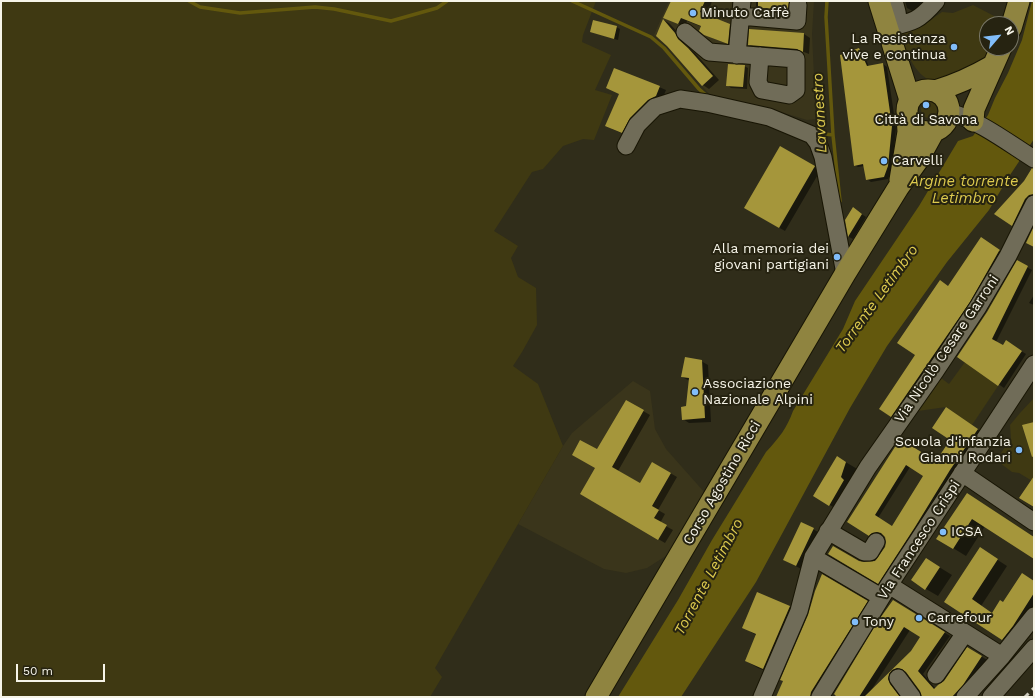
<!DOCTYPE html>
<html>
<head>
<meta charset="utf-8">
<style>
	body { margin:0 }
	#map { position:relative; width:1035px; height:698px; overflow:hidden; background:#302d1a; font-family:"Work Sans",sans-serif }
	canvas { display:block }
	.frame { position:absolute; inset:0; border:2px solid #f6f4e8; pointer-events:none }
	.north { position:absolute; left:979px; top:16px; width:40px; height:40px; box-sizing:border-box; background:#262311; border:1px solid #797767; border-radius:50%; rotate:62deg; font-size:11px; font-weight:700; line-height:16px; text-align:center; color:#f6f4e8 }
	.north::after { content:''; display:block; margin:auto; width:14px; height:18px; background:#81bdfa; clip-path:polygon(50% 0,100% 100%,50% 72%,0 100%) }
	.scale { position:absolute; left:16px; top:664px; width:89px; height:18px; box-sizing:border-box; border:2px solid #f6f4e8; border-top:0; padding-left:5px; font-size:12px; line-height:14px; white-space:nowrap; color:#f6f4e8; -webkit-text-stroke:3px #262311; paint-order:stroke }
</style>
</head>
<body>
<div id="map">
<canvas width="1035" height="698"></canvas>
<div class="frame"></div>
<div class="north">N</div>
<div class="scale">50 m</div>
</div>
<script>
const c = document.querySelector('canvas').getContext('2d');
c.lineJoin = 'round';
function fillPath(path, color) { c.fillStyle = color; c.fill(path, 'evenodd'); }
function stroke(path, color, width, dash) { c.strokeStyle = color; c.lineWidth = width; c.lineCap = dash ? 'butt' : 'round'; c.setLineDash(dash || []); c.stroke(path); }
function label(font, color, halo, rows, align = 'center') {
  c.font = font + ' "Work Sans",sans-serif'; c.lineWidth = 4; c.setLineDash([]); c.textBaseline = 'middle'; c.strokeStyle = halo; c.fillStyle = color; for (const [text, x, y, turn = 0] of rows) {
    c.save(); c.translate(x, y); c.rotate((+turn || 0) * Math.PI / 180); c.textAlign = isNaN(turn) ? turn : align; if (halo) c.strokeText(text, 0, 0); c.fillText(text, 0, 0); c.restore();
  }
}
fillPath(new Path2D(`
	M669,1H814L812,34L816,119L807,120L778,111L709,94L667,46L654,35Z
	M633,381L650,391L655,429L666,449L705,493L669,554L647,568L626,573L604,569L518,524L563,446L572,433Z`), '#3a351b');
fillPath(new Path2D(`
	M1,1H596L583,35L582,42L611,55L595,90L612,95L594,140L583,139L563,146L543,169L532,172L494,231L518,246L511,258L518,277L536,288L537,325L522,352L513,366L538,384L563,446L435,668L442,677L430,697H1Z
	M973,5L996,17L993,24H987V36L981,47L990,52L987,58C977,64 967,69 957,74C952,76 947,79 943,81C919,87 906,52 900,35L932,19L942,12L953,13Z
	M921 110a8 8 0 1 1 16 0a8 8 0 1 1-16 0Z
	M965,362L998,386L972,425L946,407L918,411L941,378L949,384Z
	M1034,398V422L1022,426L1030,451L1034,450V482L1019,473L1012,472L996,460L1011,439L1010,425L1020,413Z`), '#3f3912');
fillPath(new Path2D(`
	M1032,1H1034V139L1008,178L989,210L947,262L887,346L850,408L756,582L681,697H618L678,600L712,540L766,452C779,438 787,428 793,411L843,329L855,301L919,206L958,141L973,136L988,115L995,98L1008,73L1022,40Z`), '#63580d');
fillPath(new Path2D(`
	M680,1H712L707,16L736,28L734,46L712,38L705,34L702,27L687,21L685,27L665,18Z
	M756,1H799L796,14L764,12L756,7Z
	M905,1H937L920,15L907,8Z
	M664,20L670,24L682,37L685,44L695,53L719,80L709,89L703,85Z
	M616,27L620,29L618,40L595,33Z
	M804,34L810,38L809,54L804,52L755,48L749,45Z
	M859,50L863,52L869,67L883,64L887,67L896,128L892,169L888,179L871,182L867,179L864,166L858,167L854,165Z
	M744,66L748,68L747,89L731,88L727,85Z
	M659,87L666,90L662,100L628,136L612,129Z
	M781,147L820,171L785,231L745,208Z
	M1034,170V197L1016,227L1012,225Z
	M857,211L866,217L853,239L849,237L846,221Z
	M986,241L1005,254L896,419L891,416L916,355L948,287Z
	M1017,262L1032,270L996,342L1003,346L1010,344L1026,354L1004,388L958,356L987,313Z
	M1034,295V305L1029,303Z
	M701,361L708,365L711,422L689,423L683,419L687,407L690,381L682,377Z
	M626,401L650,415L618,471L641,484L653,463L677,477L658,510L665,514L660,523L673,530L665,543L581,494L596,468L598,451Z
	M950,411L981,432L883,585L830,554L864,563L875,562L886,547L887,542L885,536L881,534L876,535L873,537L848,521L900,440L936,462L951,440ZM910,467L925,476L893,527L878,518Z
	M837,457L859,470L842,512L814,496Z
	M967,494L1034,537V558L985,526L966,556L953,548Z
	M801,523L826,536L809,573L784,560Z
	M990,555L1007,566L981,606L993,614L1004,603L1034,582V615L1012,646L945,602Z
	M926,559L952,575L938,596L926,589Z
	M822,575L872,605L816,697H777L809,615Z
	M899,604L950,636L923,674L936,689L945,681L968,648L987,660L959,697H923V695L907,671H903L898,672L902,697H839ZM910,630L921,637L912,651L870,692Z
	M790,607L802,614L776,675L758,668L746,661L756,635L744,628Z`), '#0007');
stroke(new Path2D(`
	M189,1L200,7L240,13L315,7L334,9L391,21L437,8L447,1
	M572,1L651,37L664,48L699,89L707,96
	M827,1L826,17L833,135L840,201
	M818,131L825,134L833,135`), '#63580d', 3.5);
fillPath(new Path2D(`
	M671,1H705L700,12L730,24L728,44L704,35L699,31L701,26L681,18L678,24L663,18Z
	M758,1H789L788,10L758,8Z
	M663,19L675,33L678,39L688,48L713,76L702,86L667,46L656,36Z
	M593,20L617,26L614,39L590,32Z
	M749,29L804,33L803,52L797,49L748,45Z
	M859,48L867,66L883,63L892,126L888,166L884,177L866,180L863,164L854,166L840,55Z
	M728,64L745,65L743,87L726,86Z
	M614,68L660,86L656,96L648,100L630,118L622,133L605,126L619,94L606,88Z
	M780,146L815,166L779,228L744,208Z
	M1032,168L1034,169V194L1029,195L1025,199L1012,226L994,214L1024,181Z
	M853,207L862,214L848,237L845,220Z
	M1034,226V247L1026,243Z
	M981,237L1000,250L999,251L970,302L891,417L879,409L915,355L897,343L940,280L948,286Z
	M1017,260L1028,266L992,339L1003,345L1006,340L1022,351L998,386L957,357L987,312Z
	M685,357L702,360L705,418L682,420L681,407L686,406L689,378L681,377Z
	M626,400L644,410L612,467L640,483L652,462L671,473L652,506L659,510L654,518L667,525L658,540L580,494L595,468L572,455L580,440L597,449Z
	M946,407L978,429L950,470L915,527L878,584L828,554L833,546L859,561L864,562L875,561L878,557L885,547L886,542L885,537L881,533L877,532L872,533L869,536L847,522L900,439L936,461L950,440L932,428ZM906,465L923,476L892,526L875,515Z
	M1034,422V456L1032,457L1022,425Z
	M837,456L846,462L841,477L844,480L829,506L813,496Z
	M1034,476V507L1019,498Z
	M967,493L1034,537V559L972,519L953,549L936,539Z
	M801,522L814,528L796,566L783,560Z
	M980,547L998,559L972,599L992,613L1000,600L1003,602L1022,573L1034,581V593L1013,626L1002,640L944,602Z
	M926,558L940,567L925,590L911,580Z
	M822,574L868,601L811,692L810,697H776L783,681L780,680L808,615L815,591Z
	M757,592L790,606L763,669L745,661L756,634L742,628Z
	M893,600L945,632L918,671L934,689L938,685L944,681L967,647L982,656L963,685L952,697H922L920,691L906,672L902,669L897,668L892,670L889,674L888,679L890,684L900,697H864L911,651L920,637L904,627L859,697H837L834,694L878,621Z`), '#a5963b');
const minor = new Path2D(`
	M894,1L897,12L899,25
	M740,16L797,21L798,5
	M888,28C913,22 919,21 936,1
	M685,32L709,52L796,59V90L789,95L762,90L758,82L760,56
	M737,55L742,1
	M949,112C980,121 1007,142 1034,159
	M626,146L637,125L655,107L680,99L707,103L769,117L812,135L818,143L823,157L845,274
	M962,473L1034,522
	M828,531L864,552H870L876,542
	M813,557L881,597
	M889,585L1002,656
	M936,675L965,633
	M898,678L912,697
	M762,697L799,611L813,557L868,467L936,370L978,307L1008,256L1034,204
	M820,697L889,585L1034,364
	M965,697L1002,656L1034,616
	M991,697L1034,648`);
const major = new Path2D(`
	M879,1L910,100
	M1011,28L1019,1
	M907 111a21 21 0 1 1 42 0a21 21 0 1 1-42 0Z
	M935,91C955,85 973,77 992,66
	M973,121L974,109L1001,48
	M900,180L908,132L907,114
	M596,697L845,274L898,188L918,160L934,131`);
stroke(minor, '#181504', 19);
stroke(major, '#181504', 23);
stroke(minor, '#706c58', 17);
stroke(major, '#8f8440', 21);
stroke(new Path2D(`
	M1025,697L1034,688`), '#cccabd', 3, [5, 5]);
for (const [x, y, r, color] of [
	[693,13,4,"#81bdfa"],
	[954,47,4,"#81bdfa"],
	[926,105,4,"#81bdfa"],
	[884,161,4,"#81bdfa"],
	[837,257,4,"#81bdfa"],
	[695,392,4,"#81bdfa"],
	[1019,450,4,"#81bdfa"],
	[943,532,4,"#81bdfa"],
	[919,618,4,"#81bdfa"],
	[855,622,4,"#81bdfa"]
]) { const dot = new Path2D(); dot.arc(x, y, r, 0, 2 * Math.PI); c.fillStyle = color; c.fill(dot); stroke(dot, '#262311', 1.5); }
label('14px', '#f6f4e8', '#262311', [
	["Minuto Caffè",701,13],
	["La Resistenza",946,39,"right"],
	["vive e continua",946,55,"right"],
	["Città di Savona",926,120,"center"],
	["Carvelli",892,161],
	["Alla memoria dei",829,249,"right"],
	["giovani partigiani",829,265,"right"],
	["Associazione",703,384],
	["Nazionale Alpini",703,400],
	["Scuola d'infanzia",1011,442,"right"],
	["Gianni Rodari",1011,458,"right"],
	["ICSA",951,532],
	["Carrefour",927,618],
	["Tony",863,622]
], 'left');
label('14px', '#f6f4e8', '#262311', [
	["Via Nicolò Cesare Garroni",947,349,-56],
	["Corso Agostino Ricci",722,483,-60],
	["Via Francesco Crispi",919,540,-57]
]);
label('italic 15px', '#ddca4e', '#262311', [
	["Lavanestro",820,113,-93],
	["Argine torrente",964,182],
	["Letimbro",964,199],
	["Torrente Letimbro",877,299,-54],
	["Torrente Letimbro",709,577,-62]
]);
</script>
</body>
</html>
